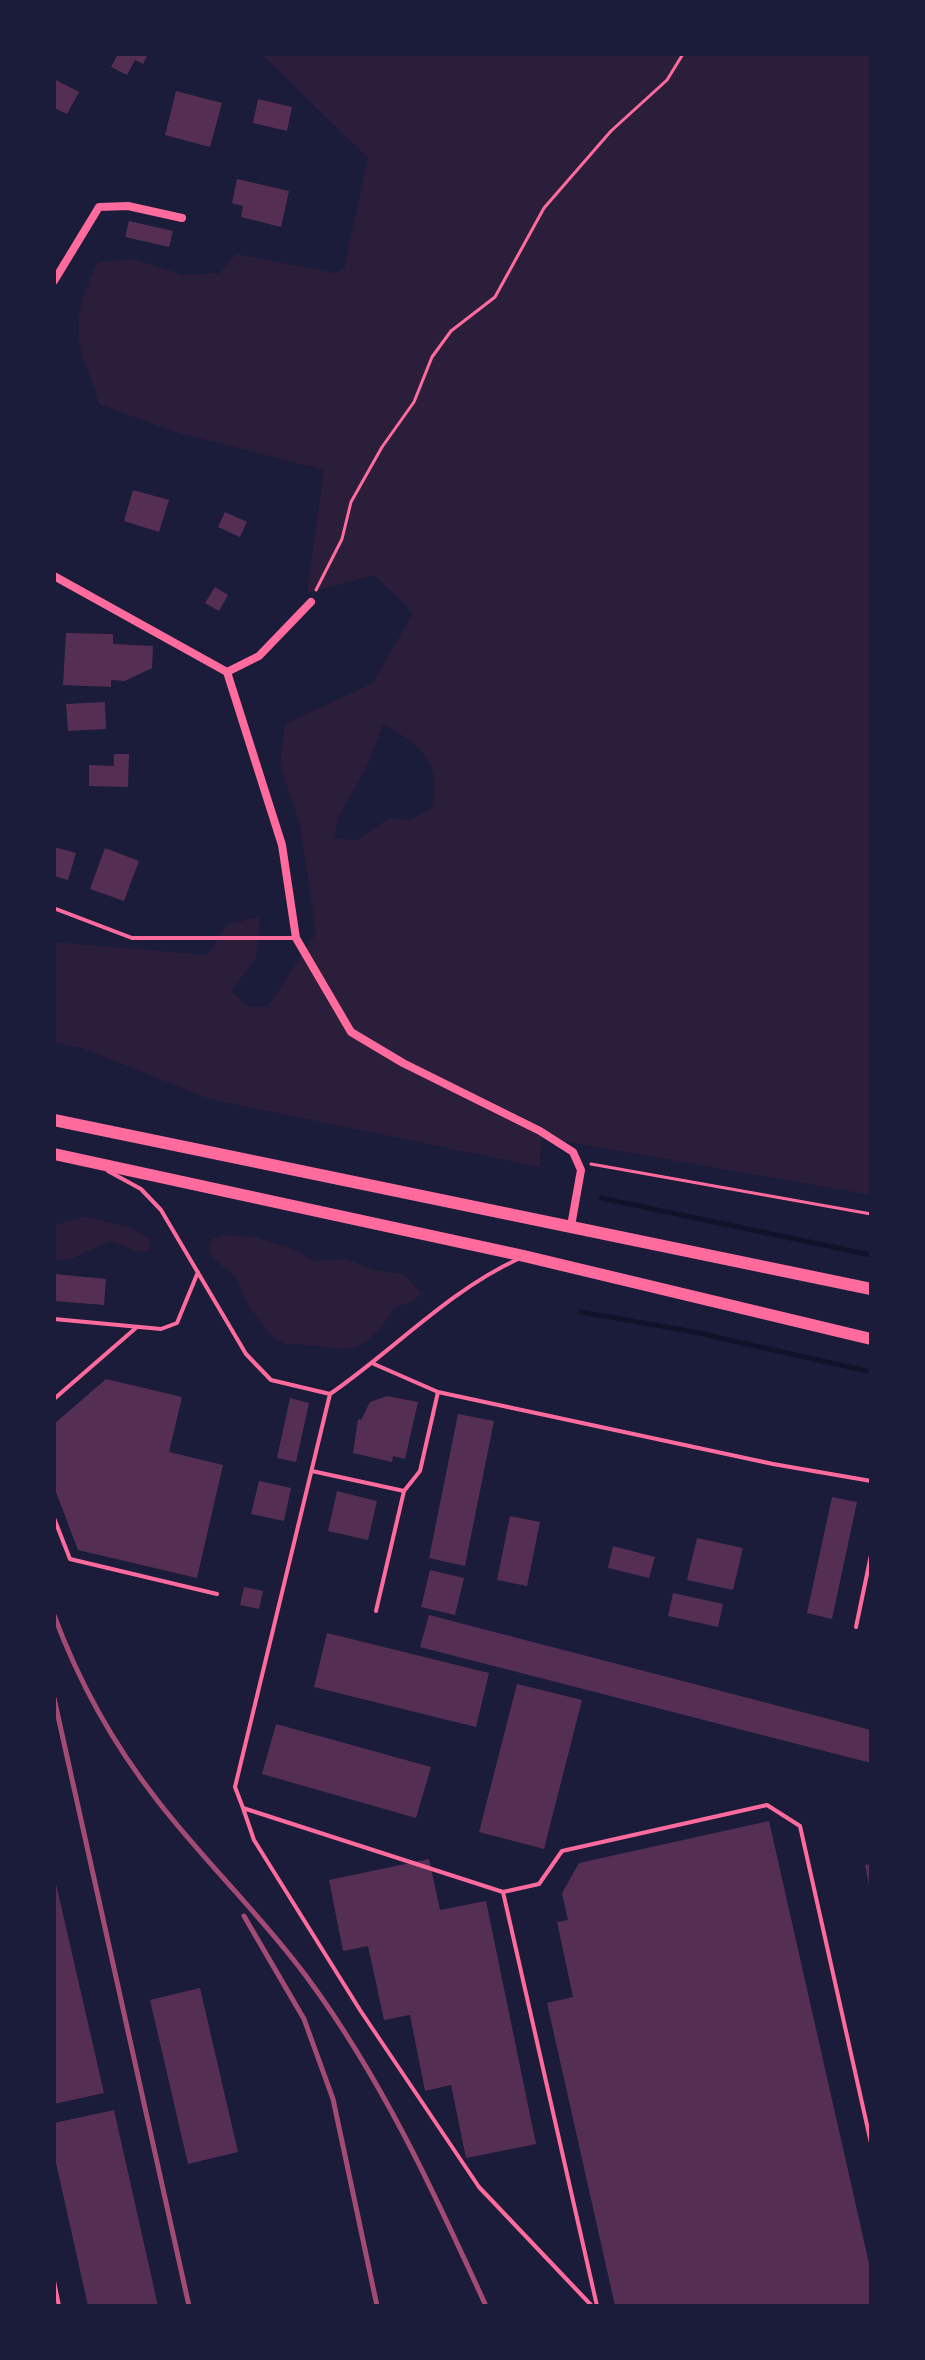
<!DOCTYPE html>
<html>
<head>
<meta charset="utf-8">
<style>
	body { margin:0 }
	#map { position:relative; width:925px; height:2360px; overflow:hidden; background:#1b1b3a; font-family:Raleway,sans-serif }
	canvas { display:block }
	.frame { position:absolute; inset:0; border:56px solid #1b1b3a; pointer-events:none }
</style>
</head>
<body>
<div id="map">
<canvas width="925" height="2360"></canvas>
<div class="frame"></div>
</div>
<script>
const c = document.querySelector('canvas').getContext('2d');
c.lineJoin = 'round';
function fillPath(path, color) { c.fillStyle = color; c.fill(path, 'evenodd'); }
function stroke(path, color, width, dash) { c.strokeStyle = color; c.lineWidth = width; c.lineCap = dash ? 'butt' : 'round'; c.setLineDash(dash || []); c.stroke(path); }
fillPath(new Path2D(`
	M261,54H871V1195L541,1137L540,1167L210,1099L82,1048L54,1042V942L207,955L227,925L260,916L256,958L231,991L248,1006L268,1007L316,933L300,824L280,765L285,724L373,683L413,613L374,575L307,593L324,470L172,431L99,404C95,385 86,369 81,351C73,319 84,290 98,262L132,259L184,275L220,273L236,254L334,273L344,269L368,158ZM383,724C421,745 443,762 432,808L410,820L389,818L355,841L334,837L338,818L368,764Z
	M85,1217L130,1227L149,1239L150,1250L140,1252L110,1241L71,1259L54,1260V1225Z
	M221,1235L254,1237L294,1249L313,1261L345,1259L375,1270L405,1275L421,1293L414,1301L394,1308C356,1370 343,1342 284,1344L275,1339L249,1307L237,1278L213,1258L209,1248L212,1239Z`), '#2a1e3b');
stroke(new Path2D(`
	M601,1198L871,1255
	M581,1312L694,1332L871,1372`), '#12122b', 5);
fillPath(new Path2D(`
	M118,54H148L143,64L135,60L127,75L111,67Z
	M54,79L79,92L67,114L54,108Z
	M176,91L222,103L210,147L165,135Z
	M258,99L292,107L287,131L253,123Z
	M237,179L289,191L281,227L241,217L243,206L232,203Z
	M129,221L173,231L169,247L125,237Z
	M133,490L169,500L159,532L124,521Z
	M225,512L247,522L240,537L218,527Z
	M215,587L228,595L219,611L205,603Z
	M66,633L113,634V644L153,646L152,668L125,681L111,680V687L63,685Z
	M105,702L106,729L68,731L66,704Z
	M114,754H129L128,787L89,786V765L114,766Z
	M54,847L76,853L68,880L54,876Z
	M105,848L139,861L124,901L90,889Z
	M54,1274L106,1279L104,1305L54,1301Z
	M106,1379L182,1397L169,1452L223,1465L197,1578L78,1550L54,1487V1424Z
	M387,1396L418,1402L405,1459L393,1456L392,1462L353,1453L358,1419L361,1420L370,1402Z
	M290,1398L309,1403L296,1462L277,1458Z
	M458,1414L494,1421L465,1566L429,1558Z
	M259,1481L291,1488L284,1521L251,1514Z
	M337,1491L377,1501L368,1540L328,1531Z
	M832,1497L857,1502L832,1619L807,1613Z
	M510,1516L540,1522L527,1586L497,1580Z
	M697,1538L743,1548L733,1590L687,1580Z
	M613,1546L655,1557L649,1578L608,1568Z
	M430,1570L464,1578L455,1615L421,1607Z
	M244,1587L263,1591L259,1609L240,1605Z
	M673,1593L723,1604L718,1627L668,1616Z
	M429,1615L871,1730V1763L420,1647Z
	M327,1633L489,1673L476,1727L314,1687Z
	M517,1684L582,1700L544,1849L479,1832Z
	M276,1724L431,1767L416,1818L262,1774Z
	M769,1821L871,2272V2306H615L547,2003L573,1997L557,1922L568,1920L562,1893L579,1863Z
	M429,1859L440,1910L486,1901L536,2144L466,2158L451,2085L425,2091L410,2015L384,2020L368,1946L343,1951L329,1880Z
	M871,1864V1889L870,1890L865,1865Z
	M54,1875L104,2093L54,2104Z
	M200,1988L238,2152L188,2164L150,2000Z
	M114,2110L158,2306H88L54,2154V2123Z`), '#542f53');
stroke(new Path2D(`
	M316,590L342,539L351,502L382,447L414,402L432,357L451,331L495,297L544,208L611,131L667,80L683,54
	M591,1164L871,1214`), '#ff6b9d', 3);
stroke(new Path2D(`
	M56,909L132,938H294
	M108,1171L141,1189L161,1210L246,1354L271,1380L330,1394C394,1350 447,1292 518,1259
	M54,1319L161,1329L177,1323L198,1272
	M374,1364L438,1392L773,1464L871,1481
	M330,1394L235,1787L243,1808L503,1892L539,1884L562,1851L767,1805L800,1826L871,2143
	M54,1399L137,1327
	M312,1471L404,1491L420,1471L438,1392
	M54,1518L70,1559L217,1594
	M376,1611L404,1491
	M856,1627L871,1555
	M243,1808L254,1840L360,2010L479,2187L592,2306
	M503,1892L597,2306
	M54,2281L59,2306`), '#ff6b9d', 4);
stroke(new Path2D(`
	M54,281L99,207L128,206L182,218
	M54,576L227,672L282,845L296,938L351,1032L403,1063L540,1131L573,1152L581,1170L571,1226
	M227,672L259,656L311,602`), '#ff6b9d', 8);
stroke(new Path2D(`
	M54,1120L871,1289
	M54,1154L524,1256L871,1339`), '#ff6b9d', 12);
stroke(new Path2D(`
	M54,1615C78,1680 114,1745 157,1800C204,1861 260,1914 306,1976C381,2077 434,2192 486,2306
	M54,1698L189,2306
	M244,1916L304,2019L333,2099L377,2306`), '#a44b75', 5);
</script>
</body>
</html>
